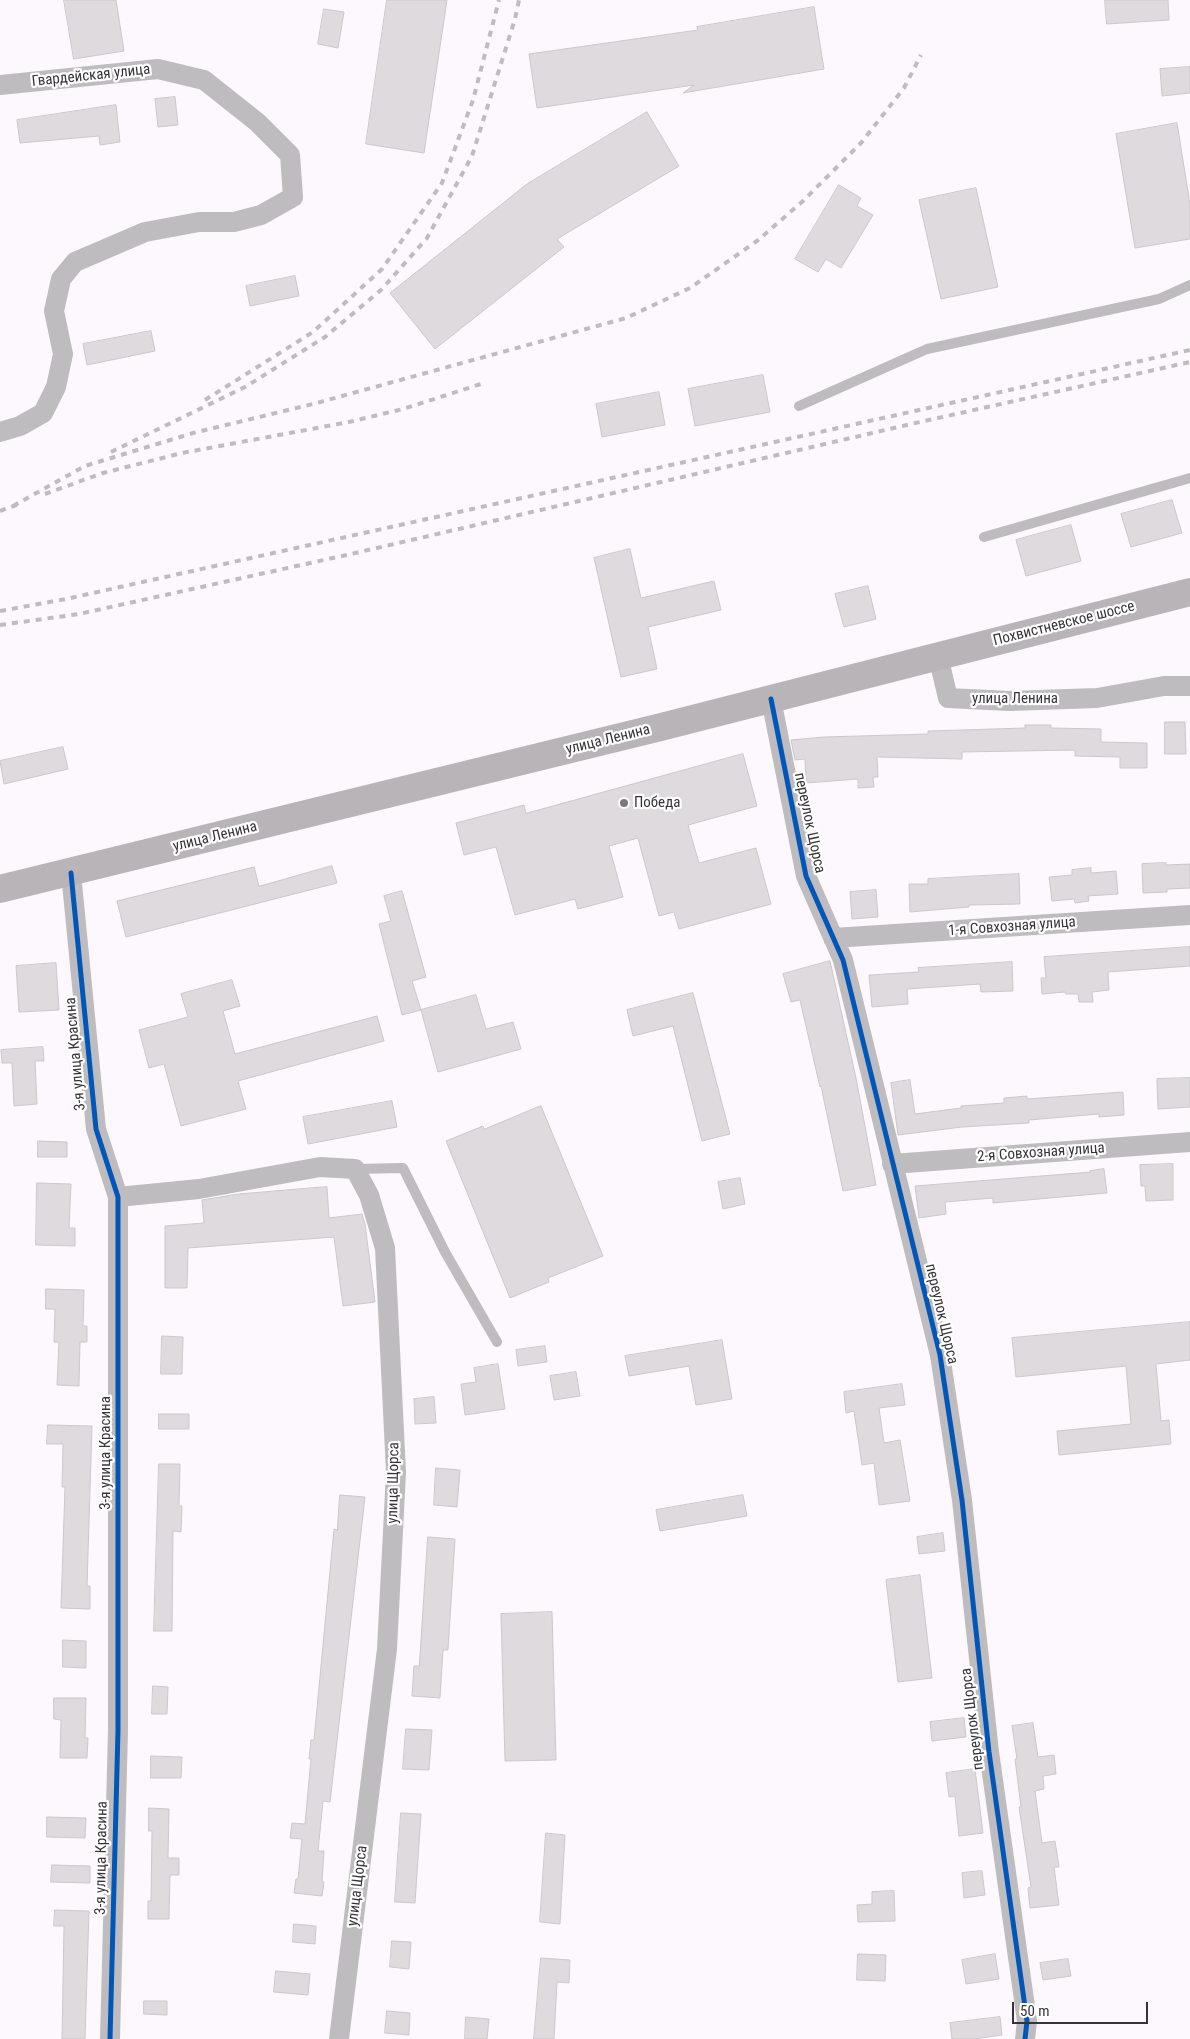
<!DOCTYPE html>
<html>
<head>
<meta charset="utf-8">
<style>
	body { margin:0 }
	#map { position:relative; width:1190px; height:2039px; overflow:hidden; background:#fcf8fd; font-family:"Roboto Condensed",sans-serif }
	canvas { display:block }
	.scale { position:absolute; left:1012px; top:2002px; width:136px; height:22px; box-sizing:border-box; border:2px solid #373438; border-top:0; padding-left:6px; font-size:15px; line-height:18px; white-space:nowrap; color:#373438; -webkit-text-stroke:4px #fff; paint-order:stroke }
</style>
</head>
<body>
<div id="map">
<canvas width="1190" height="2039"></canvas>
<div class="scale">50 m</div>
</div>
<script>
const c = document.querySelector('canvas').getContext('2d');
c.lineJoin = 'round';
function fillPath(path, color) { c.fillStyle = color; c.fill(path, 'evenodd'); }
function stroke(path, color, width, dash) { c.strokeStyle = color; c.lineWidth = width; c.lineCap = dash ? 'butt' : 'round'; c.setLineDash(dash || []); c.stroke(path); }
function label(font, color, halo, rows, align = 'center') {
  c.font = font + ' "Roboto Condensed",sans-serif'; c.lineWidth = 4.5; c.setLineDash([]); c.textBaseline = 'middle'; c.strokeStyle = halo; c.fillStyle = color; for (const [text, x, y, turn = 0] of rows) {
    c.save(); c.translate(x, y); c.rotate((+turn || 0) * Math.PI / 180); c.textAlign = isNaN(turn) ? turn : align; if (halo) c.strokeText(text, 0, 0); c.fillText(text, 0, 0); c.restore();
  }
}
const building = new Path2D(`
	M64,0H116L124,51L74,59Z
	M387,0H447L424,153L366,144Z
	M1105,0H1168L1169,20L1107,24Z
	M814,7L824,69L683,93L694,85L537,108L529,54L698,30L697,27Z
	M324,9L344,12L338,48L318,44Z
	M1190,67V93L1162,96L1160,69Z
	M175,97L178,125L158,127L155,99Z
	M116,105L120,142L100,145L99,136L20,143L17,120Z
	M647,112L679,166L557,239L564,247L435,349L390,293L527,184Z
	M1177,123L1190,204V239L1135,248L1116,134Z
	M839,185L861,198L857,206L873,215L841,268L826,259L818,272L795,259Z
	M976,188L998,287L941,299L919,200Z
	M295,276L299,296L250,306L246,286Z
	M151,331L155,351L87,365L83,344Z
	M763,375L770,412L695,426L688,389Z
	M659,392L665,425L602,437L596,404Z
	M1172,500L1182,533L1131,547L1121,514Z
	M1071,525L1081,561L1026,576L1016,540Z
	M630,549L641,598L714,581L721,610L648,627L657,669L621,677L594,558Z
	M868,586L876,619L844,627L835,594Z
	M1165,722H1185L1186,754H1165Z
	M1025,725H1051V728L1101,729V742L1147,743V768H1120V757L1075,756V750L962,752V759L877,757L878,777H873L874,787L858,788V779L806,783L805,759L795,760L791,740L824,737L928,734V731L1025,728Z
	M63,747L68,769L4,784L0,761Z
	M743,754L757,806L688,825L699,863L756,848L771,904L679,929L674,912L659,916L638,838L609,846L623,897L578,909L575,899L515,915L496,847L464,855L456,823L524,805L526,813Z
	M1166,863V865L1190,864V888L1167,889V892L1143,893L1142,864Z
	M332,866L337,883L126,937L117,901L254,867L259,886Z
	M1091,868V873L1116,871L1118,894L1088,896L1089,901L1075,903L1074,899L1052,901L1049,877L1072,875V870Z
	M1019,874L1020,904L969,905V907L910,912L909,884H928V879Z
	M876,890L878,917L852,919L850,892Z
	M402,891L426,977L412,981L421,1010L402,1015L379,924L391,921L384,896Z
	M1190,947V966L1108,972L1109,990L1092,992L1093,1002H1079L1078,994H1066L1065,992L1042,994L1041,978H1046L1044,957Z
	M830,961L856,1078L876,1185L843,1191L821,1086L820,1087L800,1000L791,1002L783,974Z
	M1012,962L1013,991L981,992L980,984L907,989L908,1004L872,1007L869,975L919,972L918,968Z
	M56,963L59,1010L19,1012L16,966Z
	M232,980L240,1006L223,1011L235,1054L377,1016L384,1041L238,1081L246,1109L181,1126L164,1064L149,1068L139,1030L188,1017L181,994Z
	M693,993L730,1134L702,1141L673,1026L633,1036L627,1010Z
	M476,995L486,1029L513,1022L521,1049L438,1072L421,1010Z
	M43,1047L44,1061H35L37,1104L14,1106L12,1063H2L1,1050Z
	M1190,1078V1107L1158,1109L1157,1079Z
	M910,1080L915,1114L961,1108V1106L1004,1103V1098L1027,1096V1099L1123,1092L1124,1115L1099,1117V1114L1029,1120V1123L962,1127L898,1135L891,1083Z
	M392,1101L397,1127L308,1144L303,1117Z
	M541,1106L603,1256L548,1278L549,1282L510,1298L446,1141L483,1126L484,1129Z
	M38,1141L67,1142V1157H38Z
	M1173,1164V1200L1146,1201L1145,1186H1141L1140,1165Z
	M1104,1169L1107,1193L993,1203V1198L945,1202L946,1214L919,1218L915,1186L1091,1172L1090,1171Z
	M740,1178L745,1204L723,1209L718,1182Z
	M37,1183L71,1184L69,1228H75V1246L36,1245Z
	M327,1187L329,1218L362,1214L365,1224L375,1302L343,1306L334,1237L188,1248L187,1288H165V1226L204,1223L202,1200L239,1194Z
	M46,1289L84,1290L83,1326H87V1342H80L79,1386L57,1385L59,1342H54L55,1309H46Z
	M1190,1322V1360L1156,1364L1161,1421L1169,1420L1171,1444L1059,1455L1057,1431L1131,1424L1126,1366L1016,1377L1012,1338Z
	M162,1336L183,1337L182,1374H161Z
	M722,1340L732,1399L696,1405L689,1366L629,1376L625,1356Z
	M545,1346L547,1362L518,1366L516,1350Z
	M498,1364L505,1409L465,1415L461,1384L476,1382L474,1368Z
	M576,1372L580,1396L554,1400L550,1376Z
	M902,1384L905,1405L879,1408L884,1443L900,1440L910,1501L879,1505L874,1463L862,1465L854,1411L846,1413L844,1392Z
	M434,1397L436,1423L415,1424L414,1399Z
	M159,1414H189V1429H159Z
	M48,1425L92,1426L87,1586H90V1609L61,1608L65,1487H62L63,1444H47Z
	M159,1464H180L179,1506H182L181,1532L173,1531L172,1631H154Z
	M436,1468L460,1470L457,1507L434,1505Z
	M340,1495L365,1497L330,1802L323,1801L318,1851H324L322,1882H324L322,1896L294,1893L296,1879H298L302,1839L290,1838L292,1823L305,1824L311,1759H309L311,1740H314L334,1529L337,1530Z
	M743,1495L747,1516L660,1531L656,1510Z
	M943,1533L945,1551L919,1554L917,1537Z
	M428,1537L455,1539L448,1650H443L440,1698L412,1696L414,1666H419Z
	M920,1575L932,1678L898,1682L886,1580Z
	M552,1612L556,1760L505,1761L501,1614Z
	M63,1640L86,1641V1668L63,1667Z
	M153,1686L168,1687L167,1714H152Z
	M54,1698H86L85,1738H88L87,1758H60L61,1720L54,1719Z
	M964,1718L966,1737L932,1741L930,1722Z
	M1033,1723L1038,1757L1054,1755L1056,1774L1043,1776L1044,1789L1035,1791L1042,1843L1055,1841L1059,1867H1054L1059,1905L1030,1908L1028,1888L1031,1887L1019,1807H1021L1015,1759H1017L1012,1726Z
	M406,1729L432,1730L429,1770L403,1769Z
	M151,1756L182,1757L181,1778H151Z
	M975,1769L983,1833L959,1836L955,1796L949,1797L946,1773Z
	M149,1808L169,1809L168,1858H179V1875H170L169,1919H148V1901H151L152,1831H149Z
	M401,1813L421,1814L415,1903L395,1902Z
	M47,1817L86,1818L85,1838L47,1837Z
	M546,1833L565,1835L560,1924L540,1922Z
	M52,1865L90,1866V1883L51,1882Z
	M982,1871L985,1895L964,1898L962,1873Z
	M894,1891L895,1921L858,1922L857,1905L872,1904V1892Z
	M55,1910L89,1911L85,2039H62L64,1926H54Z
	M294,1924L316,1926L315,1944L293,1942Z
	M392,1941L411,1942L409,1969L390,1967Z
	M858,1954L886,1955L885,1981L857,1980Z
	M995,1954L999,1979L966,1984L962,1960Z
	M541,1958L570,1960L569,1983L557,1982L554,2039H534Z
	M1068,1959L1071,1976L1043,1980L1040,1963Z
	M276,1971L310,1974L308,1995L274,1992Z
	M144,2001H167V2015L144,2014Z
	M387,2011L410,2013L409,2035L385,2033Z
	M466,2017L489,2019L487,2039H465Z
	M1000,2017L1002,2035L974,2039H952L950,2023Z`);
fillPath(building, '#dedade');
stroke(building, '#cbc8cc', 1);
stroke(new Path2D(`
	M799,406L927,349L1159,299L1190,285
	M984,537L1190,478
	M355,1169L403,1168L445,1252L497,1342`), '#bfbcbf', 10);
stroke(new Path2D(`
	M0,85L158,69L204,80L257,122L290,155L293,197L261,215L234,222H199L145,232L75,262L61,279L54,311L63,354L56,387L43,413L20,426L0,432
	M938,656L948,698L1009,701L1097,698L1164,686H1190
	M771,699L806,876L843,960L940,1355L962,1500L989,1752L1027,2021L1025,2039
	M71,873L96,1129L118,1197V1730L110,2039
	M833,938L1190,915
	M892,1164L1190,1142
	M118,1197L199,1189L320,1167L355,1169L369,1195L385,1248L396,1472L387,1649L339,2039`), '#bfbcbf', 20);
stroke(new Path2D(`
	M0,889L661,727L1190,592`), '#b8b4b7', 28);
stroke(new Path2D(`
	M205,400L313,332L382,269L442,183L473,100L499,0
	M111,452L245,387L325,337L381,290L427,238L472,156L515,19L519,0
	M45,494L103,473L182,453L349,422L403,409L484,383
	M13,506L85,466L193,433L313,404L626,318L690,288L757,241L803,201L861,143L904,88L921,55
	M0,511L19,504
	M0,611L66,599L1190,350
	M0,625L79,614L351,554L911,424L1190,362`), '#bfbcbf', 4, [6, 6]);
stroke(new Path2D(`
	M771,699L806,876L843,960L940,1355L962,1500L989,1752L1027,2021L1025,2039
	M71,873L96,1129L118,1197V1730L110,2039`), '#0057b8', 5);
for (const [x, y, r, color] of [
	[624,803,5,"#7c797d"]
]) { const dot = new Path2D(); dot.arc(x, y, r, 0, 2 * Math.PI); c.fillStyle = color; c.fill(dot); stroke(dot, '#fff', 2); }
label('15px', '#373438', '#fff', [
	["Гвардейская улица",91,76,-6],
	["Похвистневское шоссе",1064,624,-14],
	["улица Ленина",1015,699],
	["улица Ленина",608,740,-14],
	["переулок Щорса",809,823,78],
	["улица Ленина",215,837,-14],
	["1-я Совхозная улица",1012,927,-4],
	["3-я улица Красина",76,1054,-95],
	["2-я Совхозная улица",1041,1153,-4],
	["переулок Щорса",941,1314,77],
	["3-я улица Красина",106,1453,-90],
	["улица Щорса",394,1483,-89],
	["переулок Щорса",973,1719,-97],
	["3-я улица Красина",102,1858,-89],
	["улица Щорса",358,1886,-83]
]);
label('15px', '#373438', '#fff', [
	["Победа",634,803]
], 'left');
</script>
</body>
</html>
